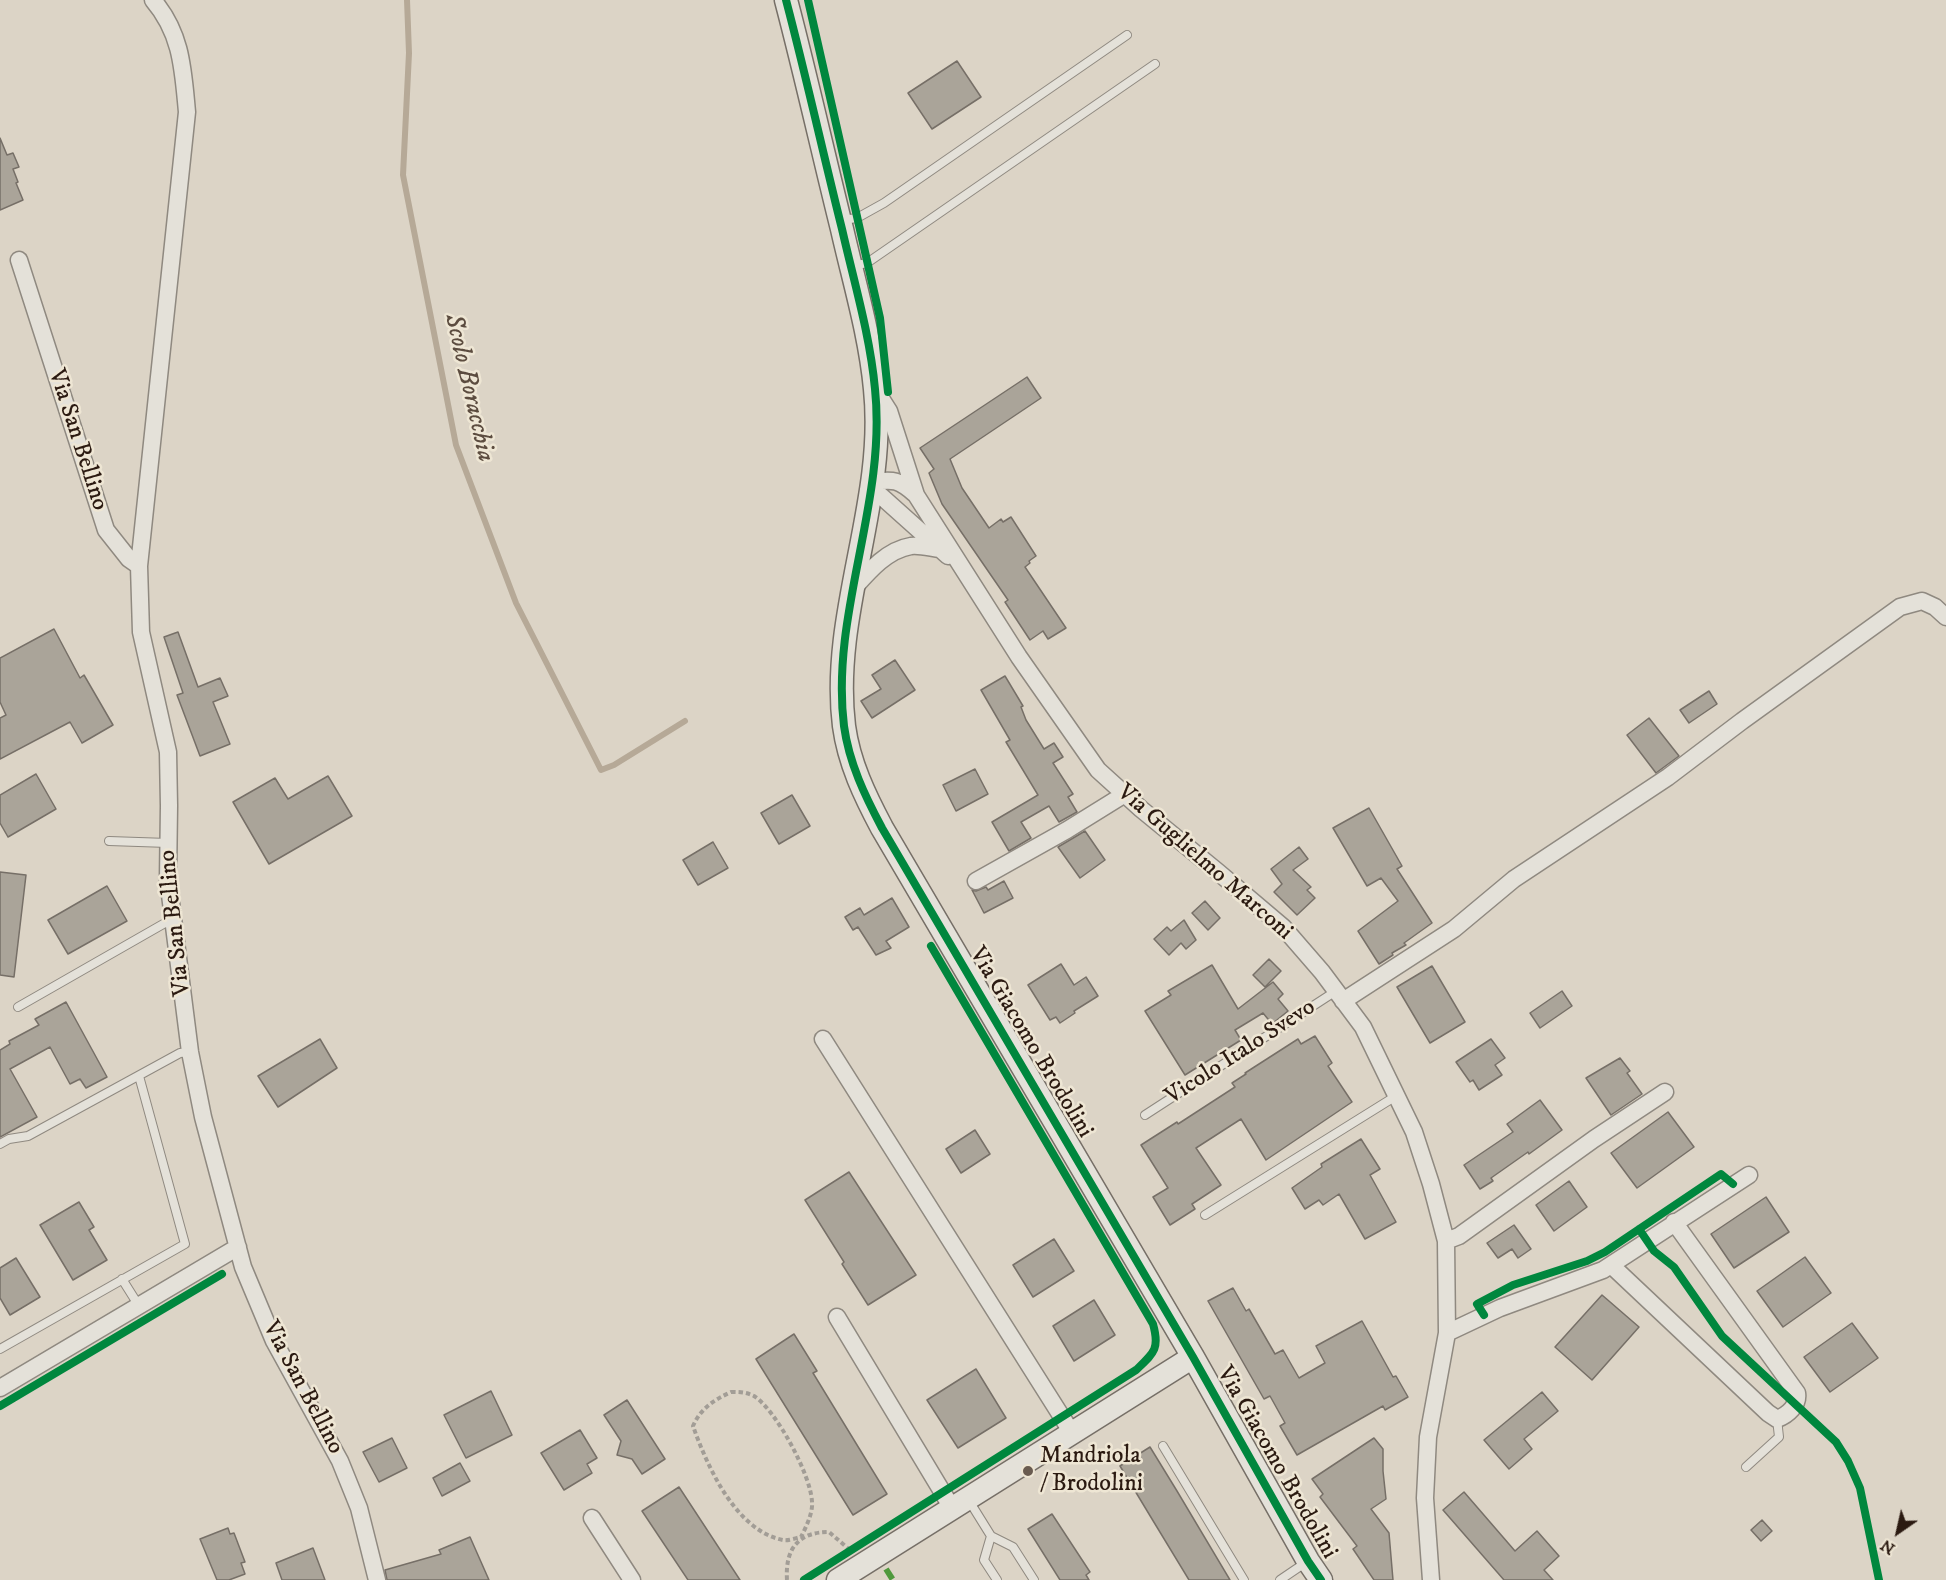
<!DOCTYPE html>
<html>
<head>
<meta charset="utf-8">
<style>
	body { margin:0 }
	#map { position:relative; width:1946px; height:1580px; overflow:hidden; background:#dcd4c6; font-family:"IM FELL DW Pica",serif }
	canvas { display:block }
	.north { position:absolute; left:1868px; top:1502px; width:60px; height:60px; -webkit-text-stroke:4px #eee6d4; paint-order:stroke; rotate:214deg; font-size:16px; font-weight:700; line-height:24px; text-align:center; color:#2b1a11 }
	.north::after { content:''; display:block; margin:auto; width:21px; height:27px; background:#2b1a11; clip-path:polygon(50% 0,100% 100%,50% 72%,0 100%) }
</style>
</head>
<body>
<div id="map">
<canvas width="1946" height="1580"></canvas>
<div class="north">N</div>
</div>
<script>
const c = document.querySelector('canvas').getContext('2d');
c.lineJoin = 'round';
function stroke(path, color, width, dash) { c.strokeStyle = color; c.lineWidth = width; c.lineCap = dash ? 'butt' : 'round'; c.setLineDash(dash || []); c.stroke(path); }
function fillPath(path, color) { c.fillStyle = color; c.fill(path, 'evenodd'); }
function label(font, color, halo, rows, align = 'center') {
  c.font = font + ' "IM FELL DW Pica",serif'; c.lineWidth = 5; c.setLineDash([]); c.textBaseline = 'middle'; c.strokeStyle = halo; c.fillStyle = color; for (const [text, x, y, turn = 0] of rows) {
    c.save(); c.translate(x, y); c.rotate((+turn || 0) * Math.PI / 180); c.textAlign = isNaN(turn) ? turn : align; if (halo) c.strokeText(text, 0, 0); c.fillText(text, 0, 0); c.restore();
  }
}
stroke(new Path2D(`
	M407,0L409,53L403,175L456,445L516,603L601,770L614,765L685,721`), '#b6a997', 6);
const building = new Path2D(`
	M957,61L981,97L932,129L908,93Z
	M0,138L7,155L13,153L19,167L13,169L18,182L16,183L23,200L0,210Z
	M1027,377L1041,398L950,459L962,488L989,528L1001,519L1003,522L1011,517L1036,556L1029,561L1030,563L1025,567L1066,628L1048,639L1043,631L1030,640L1005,602L1008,600L942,504L929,473L934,469L920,448Z
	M54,629L80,678L84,675L113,725L82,743L70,722L0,759V718L6,715L0,702V658Z
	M178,632L198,687L220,678L228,696L213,702L230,744L200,756L177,695L183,693L164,637Z
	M895,660L915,690L872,718L861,701L881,689L872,675Z
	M1005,676L1023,706L1021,707L1026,720L1044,749L1054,743L1063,757L1053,763L1073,794L1068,797L1077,812L1059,822L1049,806L1021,822L1031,838L1009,851L992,822L1038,795L1006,742L1010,740L981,690Z
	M1709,691L1717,704L1689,723L1680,710Z
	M1649,718L1679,756L1656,773L1627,735Z
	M975,769L988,794L956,811L943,785Z
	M36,774L56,809L8,837L0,823V795Z
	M328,776L352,816L269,864L233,802L275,778L288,799Z
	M792,795L810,826L779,844L761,813Z
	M1369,808L1402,866L1397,869L1432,923L1404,943L1406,945L1392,953L1393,955L1379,964L1358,931L1398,901L1381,878L1367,886L1333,828Z
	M1085,831L1105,860L1080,878L1058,847Z
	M713,842L728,868L698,885L683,860Z
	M1299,847L1308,859L1293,870L1311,887L1307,890L1315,898L1297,915L1274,892L1282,884L1271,869Z
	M0,872L26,875L14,977L0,975Z
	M1004,881L1013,898L984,913L972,890L976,891L986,887L988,890Z
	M107,886L127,921L68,954L48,920Z
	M892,898L909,927L886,941L891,948L876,955L858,927L853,930L845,917L860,908L864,915Z
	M1205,901L1220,918L1208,930L1192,913Z
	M1184,920L1196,940L1186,949L1181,943L1169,955L1154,939L1167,927L1171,931Z
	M1269,959L1281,971L1265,987L1253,975Z
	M1061,964L1074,985L1086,977L1098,996L1074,1011L1075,1013L1060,1023L1056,1017L1050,1020L1028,985Z
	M1212,965L1238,1009L1273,982L1283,994L1278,999L1288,1011L1272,1024L1263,1013L1235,1030L1241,1040L1185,1075L1145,1011L1171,995L1168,991Z
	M1432,966L1465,1022L1430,1043L1397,987Z
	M1562,991L1572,1006L1540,1028L1530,1013Z
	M66,1002L107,1077L86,1088L80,1079L70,1084L50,1047L10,1069L37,1117L0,1137V1050L10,1044L9,1041L39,1025L35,1019Z
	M1315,1036L1332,1063L1328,1066L1352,1102L1266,1160L1241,1119L1196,1148L1221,1185L1192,1204L1195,1209L1170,1225L1153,1197L1168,1188L1141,1145L1177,1122L1178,1124L1235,1087L1232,1083L1246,1074L1245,1073L1298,1039L1301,1044Z
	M320,1039L337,1068L278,1107L258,1076Z
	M1491,1039L1505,1058L1495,1065L1502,1075L1479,1090L1473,1080L1470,1082L1456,1062Z
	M1620,1058L1630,1071L1627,1073L1642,1094L1611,1115L1586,1078Z
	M1540,1100L1562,1130L1529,1154L1528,1152L1491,1178L1493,1181L1480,1189L1464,1165L1513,1132L1507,1124Z
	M1668,1112L1694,1147L1637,1188L1611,1153Z
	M975,1130L990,1154L961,1173L946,1149Z
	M1361,1139L1380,1169L1370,1175L1396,1222L1365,1239L1339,1194L1323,1205L1319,1200L1305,1209L1292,1188L1322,1167L1321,1164Z
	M849,1172L916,1275L868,1305L842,1264L844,1262L805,1200Z
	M1569,1181L1587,1207L1554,1231L1536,1205Z
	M1766,1197L1789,1232L1734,1268L1711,1234Z
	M79,1202L94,1227L89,1230L107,1260L73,1280L40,1225Z
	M1514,1225L1531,1249L1518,1258L1512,1249L1498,1258L1487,1243Z
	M1054,1239L1074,1271L1033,1297L1013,1265Z
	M1805,1257L1831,1293L1783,1327L1757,1291Z
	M16,1258L40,1297L10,1315L0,1298V1268Z
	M1233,1288L1246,1311L1249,1309L1275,1354L1283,1350L1299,1378L1325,1363L1316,1346L1362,1321L1393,1377L1396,1376L1408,1397L1385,1410L1383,1406L1297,1455L1280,1426L1285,1423L1270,1396L1264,1399L1208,1301Z
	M1602,1295L1639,1327L1592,1380L1555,1347Z
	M1094,1300L1115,1335L1074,1361L1053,1326Z
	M1852,1323L1878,1358L1830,1392L1804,1357Z
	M794,1334L817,1371L813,1373L887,1494L853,1515L756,1359Z
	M976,1369L1006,1418L958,1448L927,1400Z
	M491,1391L512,1435L466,1458L444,1415Z
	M1542,1392L1558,1411L1524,1439L1532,1449L1509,1469L1484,1440Z
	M627,1400L665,1459L642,1474L632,1459L617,1455L621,1441L604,1415Z
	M580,1430L597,1458L587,1464L592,1473L564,1490L541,1453Z
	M392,1438L407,1468L379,1482L363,1452Z
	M1374,1438L1383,1449V1471L1386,1499L1371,1509L1389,1533L1393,1580H1374L1353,1549L1357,1546L1320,1497L1323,1494L1312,1479Z
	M1150,1447L1177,1491L1230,1580H1189L1152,1519L1120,1466Z
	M460,1463L470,1481L442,1496L433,1478Z
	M679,1487L740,1580H688L642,1511Z
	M1464,1492L1515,1551L1537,1531L1559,1556L1544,1570L1553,1580H1504L1443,1510Z
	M1052,1514L1090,1572L1086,1575L1089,1580H1060L1028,1529Z
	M1762,1520L1772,1531L1761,1541L1751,1530Z
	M228,1528L230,1534L234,1533L245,1562L241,1563L245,1574L229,1580H217L200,1539Z
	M470,1537L489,1580H387L385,1570L441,1554L439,1550Z
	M313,1548L325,1580H282L276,1563Z`);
fillPath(building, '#aaa499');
stroke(building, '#766f67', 1.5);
const lane = new Path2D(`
	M842,220L857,218L884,203L1127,35
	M852,266L867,263L1155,64
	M109,841L168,843
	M18,1007L172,919L173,921
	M1145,1115L1336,991
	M0,1144L9,1139L28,1136L180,1053L190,1052
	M1205,1215L1396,1096
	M122,1279L139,1306
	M0,1349L185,1244L139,1076
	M1163,1446L1244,1580
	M1746,1467L1779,1437L1777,1419
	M968,1499L991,1536L1013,1547L1034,1580
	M991,1536L984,1560L997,1580
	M1280,1580L1308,1561`);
const street = new Path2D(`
	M153,0C182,34 183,70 187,112L139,566L141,632L168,752L169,806L168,879L190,1052L203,1117L243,1267L274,1341L340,1461L359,1508L377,1580
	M19,260L106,530L129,559L139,566
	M875,389L889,411L916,495L1019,657L1098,770L1141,809L1218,872L1283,927L1322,972L1363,1027L1414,1132L1431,1184L1446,1241L1447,1333L1428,1437L1425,1498L1431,1580
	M873,482C894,479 899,480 915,494
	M872,488L948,556
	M854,588C869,571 887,550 911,546C920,545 931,548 940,549
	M976,881L1067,830L1125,794
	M1343,1001L1454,929L1514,879L1668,777L1742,721L1900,607L1922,601L1935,607L1946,617
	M823,1039L1072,1433
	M1446,1241L1459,1236L1594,1139L1665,1092
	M1611,1265L1768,1413L1777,1419C1788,1415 1799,1405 1797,1393L1674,1222
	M837,1317L952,1508
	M1447,1333L1500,1308L1603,1270L1749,1175
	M0,1388L238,1247
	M592,1518L632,1580`);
const secondary = new Path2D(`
	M786,0C806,76 823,153 842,229C854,282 870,335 875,389C887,503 830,613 844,726C849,763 865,796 882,828L1193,1357L1308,1561L1321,1580
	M838,1580L1193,1357`);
stroke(lane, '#8f8980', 10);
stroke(street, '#8f8980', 19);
stroke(secondary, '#766f67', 25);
stroke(new Path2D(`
	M731,1392C740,1392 746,1392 754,1396C776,1410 811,1475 812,1502C813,1513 806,1527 801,1537C796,1538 788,1541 783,1540C736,1531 707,1466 693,1426C701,1408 714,1400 731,1392Z
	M787,1580C785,1549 798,1532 829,1532L850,1550`), '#a29d96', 4, [4.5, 3]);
stroke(lane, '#e4e1d9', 8);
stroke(street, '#e4e1d9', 16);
stroke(secondary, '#e4e1d9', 22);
stroke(new Path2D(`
	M886,1569L893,1580`), '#4f993c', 6, [12, 6]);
stroke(new Path2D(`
	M786,0C806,76 823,153 842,229C854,282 870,335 875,389C887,503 830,613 844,726C849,763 865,796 882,828L1193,1357L1308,1561L1321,1580
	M808,0L880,318L888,392
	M1639,1229L1654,1251L1674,1267L1722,1336L1836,1442L1848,1461L1860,1488L1879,1580
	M1484,1315L1477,1304L1513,1285L1587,1261L1605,1252L1721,1174L1733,1184
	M0,1406L222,1274
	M804,1580L1136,1370C1154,1353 1160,1349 1153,1324L931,946`), '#00873e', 8);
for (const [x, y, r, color] of [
	[1028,1471,6,"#695b50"]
]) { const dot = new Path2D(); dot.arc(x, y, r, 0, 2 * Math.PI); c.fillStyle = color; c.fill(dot); stroke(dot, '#eee6d4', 2); }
label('24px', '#2b1a11', '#eee6d4', [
	["Via San Bellino",77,440,72],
	["Via Guglielmo Marconi",1204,863,41],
	["Via San Bellino",176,923,-96],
	["Via Giacomo Brodolini",1030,1043,59],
	["Vicolo Italo Svevo",1241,1053,-33],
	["Via San Bellino",302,1388,62],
	["Via Giacomo Brodolini",1276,1463,60]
]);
label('24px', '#2b1a11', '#eee6d4', [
	["Mandriola",1040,1457],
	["/ Brodolini",1040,1485]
], 'left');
label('italic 26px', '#5c4c3f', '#eee6d4', [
	["Scolo Boracchia",468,388,77]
]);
</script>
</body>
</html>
